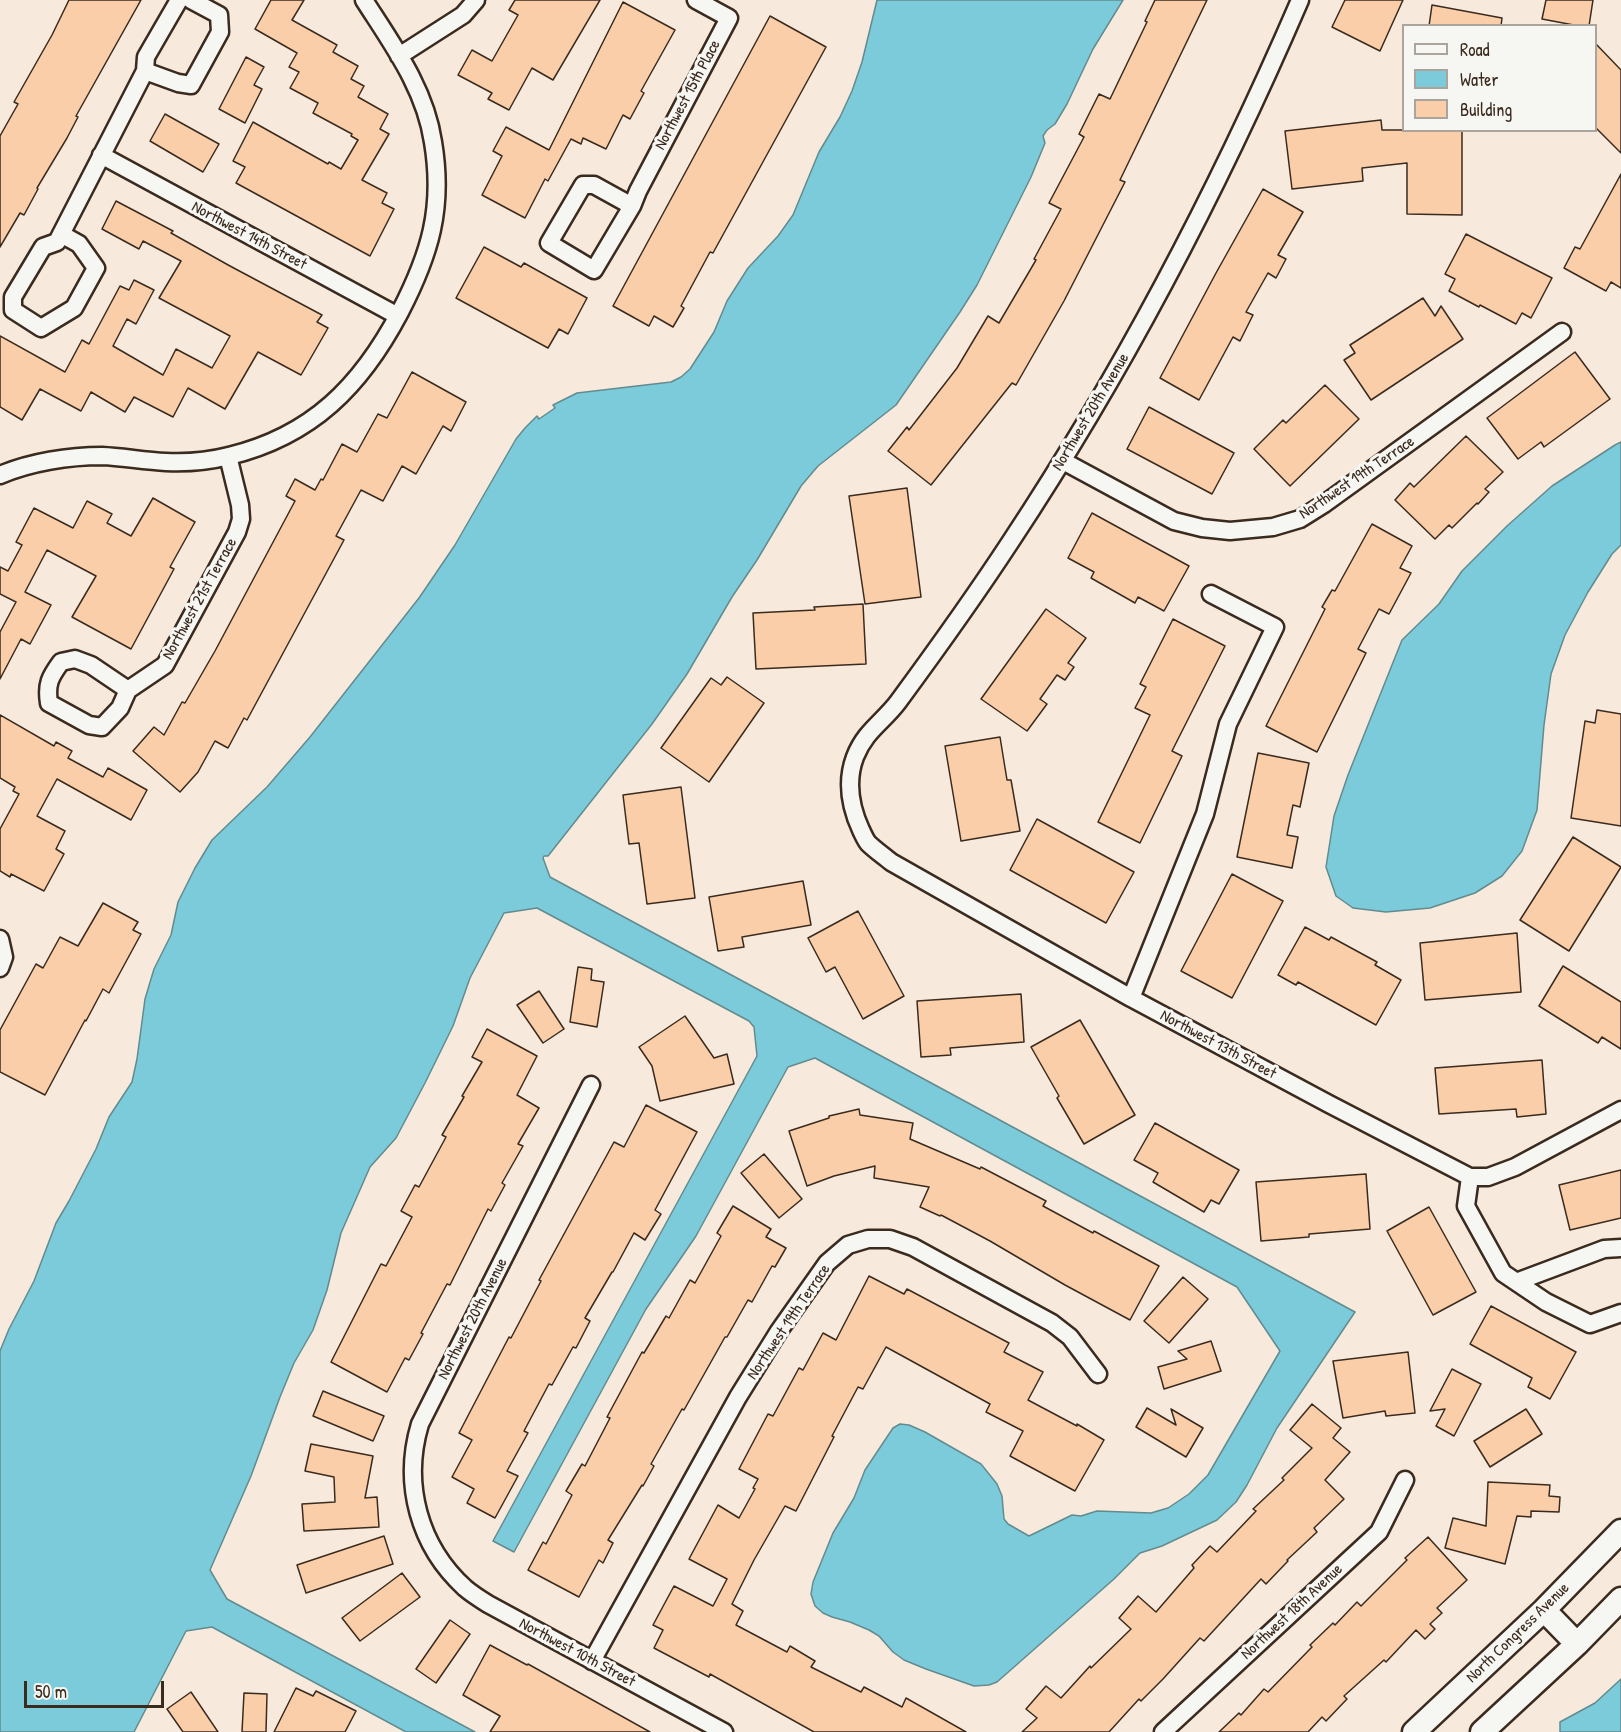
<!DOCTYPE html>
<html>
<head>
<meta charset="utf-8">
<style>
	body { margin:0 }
	#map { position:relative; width:1621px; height:1732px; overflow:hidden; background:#f7eadc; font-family:"Patrick Hand",sans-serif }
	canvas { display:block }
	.legend { position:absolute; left:1402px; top:24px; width:195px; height:108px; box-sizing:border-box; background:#f6f6f2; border:2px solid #aba49d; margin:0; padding:8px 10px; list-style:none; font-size:18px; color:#3b2a1e }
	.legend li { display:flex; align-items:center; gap:12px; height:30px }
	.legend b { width:30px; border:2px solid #aba49d }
	.scale { position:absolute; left:24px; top:1681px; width:140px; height:27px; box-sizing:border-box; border:3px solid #3b2a1e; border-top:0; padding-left:8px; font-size:18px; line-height:21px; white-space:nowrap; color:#3b2a1e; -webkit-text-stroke:4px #f6f6f2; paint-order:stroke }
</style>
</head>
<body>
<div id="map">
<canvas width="1621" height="1732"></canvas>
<ul class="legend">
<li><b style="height:8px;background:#f6f6f2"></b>Road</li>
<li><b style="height:16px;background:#7ccbda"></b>Water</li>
<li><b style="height:16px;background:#f9cea8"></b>Building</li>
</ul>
<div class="scale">50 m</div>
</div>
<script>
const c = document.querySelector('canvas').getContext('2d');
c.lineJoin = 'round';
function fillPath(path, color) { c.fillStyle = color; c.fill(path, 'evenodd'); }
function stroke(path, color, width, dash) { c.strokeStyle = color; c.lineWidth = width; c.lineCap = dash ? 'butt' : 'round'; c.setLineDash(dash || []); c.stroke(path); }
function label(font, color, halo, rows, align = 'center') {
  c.font = font + ' "Patrick Hand",sans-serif'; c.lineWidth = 6; c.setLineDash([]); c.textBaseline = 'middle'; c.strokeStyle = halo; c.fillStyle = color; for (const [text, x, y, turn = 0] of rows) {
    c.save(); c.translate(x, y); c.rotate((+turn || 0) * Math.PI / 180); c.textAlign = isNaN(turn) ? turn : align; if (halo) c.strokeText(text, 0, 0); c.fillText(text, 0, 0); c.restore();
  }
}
const water = new Path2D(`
	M877,0H1123L1093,49L1067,104L1055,124L1047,130L1043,136L1045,143L1031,177L977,285L960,312L896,405L818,466L801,486L757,560L732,597L687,674L652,724L548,856H544L543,858L550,877L1355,1312L1277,1428L1247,1485L1236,1502L1217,1520L1162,1546L1140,1553L1114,1579L997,1682L989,1685L974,1686L926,1669L904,1660L893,1652L879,1636L869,1630L850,1622L832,1617L823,1613L815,1606L811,1594L813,1582L833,1533L854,1498L865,1470L893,1428L900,1424L909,1425L925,1432L981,1464L997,1484L1002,1496L1004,1519L1008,1524L1029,1536L1072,1515L1081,1516L1097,1511L1151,1513L1168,1508L1189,1494L1208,1475L1280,1351L1237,1287L815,1058L788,1067L696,1236L646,1309L514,1552L493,1541L757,1056L754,1027L749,1021L537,908L504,913L470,978L453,1026L425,1083L396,1138L370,1167L341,1233L327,1290L313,1330L294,1363L280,1397L251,1476L210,1570L227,1599L475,1732H406L212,1627L186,1631L134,1732H0V1351L9,1329L34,1281L56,1223L69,1201L96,1149L109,1117L132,1082L137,1059L145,999L154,969L171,935L178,902L195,868L212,840L267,787L310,737L419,598L455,545L516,439L525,428L537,416L539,419L555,408L553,405L577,393L671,382L681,377L690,369L714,332L727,301L748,268L778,236L793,215L819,152L840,117L852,91L862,62Z
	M1621,442V545L1612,554L1588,592L1565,635L1551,674L1544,725L1537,810L1522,851L1502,876L1475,893L1430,908L1386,912L1353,908L1336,896L1326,867L1334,816L1348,775L1402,640L1439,604L1462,571L1507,526L1552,486L1615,445Z
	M1621,1679V1732H1560V1722L1595,1703Z`);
fillPath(water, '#7ccbda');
stroke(water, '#628b8f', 1.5);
const building = new Path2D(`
	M69,0H141L76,116L78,117L67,138L37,188L38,189L24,215L20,213L0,247V136L18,104L14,102L52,35Z
	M271,0H304L292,20L337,45L333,52L358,66L351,79L364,86L358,97L388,114L380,129L389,134L362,180L387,193L382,203L394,209L370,256L236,183L245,167L233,161L253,122L328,164L329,162L341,169L358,140L351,136L352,134L313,113L318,103L290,88L299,72L289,67L297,53L255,29Z
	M515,0H600L553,80L532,68L509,110L488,99L492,93L458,75L472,50L492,61L518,15L509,10Z
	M1155,0H1207L1120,180L1125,182L1064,301L1016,385L1012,383L931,485L888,451L907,427L909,430L957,368L988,316L999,323L1036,260L1034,259L1061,209L1049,203L1084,137L1079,134L1099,94L1110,99L1147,22L1145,21Z
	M1345,0H1403L1380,51L1332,27Z
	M1546,0H1593L1589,26H1579L1542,19Z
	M623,2L675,30L641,91L644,93L630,119L623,115L606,149L583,138L581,144L571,139L548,181L545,179L525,218L482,195L502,156L493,151L506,127L549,150Z
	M1432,5L1502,18L1501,26H1429Z
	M770,16L826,47L713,253L710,252L681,306L684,308L673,327L654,316L649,326L613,306Z
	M1596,44L1621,70V153L1596,128Z
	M246,57L264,67L254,85L262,89L245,123L219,109Z
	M165,114L219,144L203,172L150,141Z
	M1381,120L1382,130H1462V215L1407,214V163L1362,168L1363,181L1292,189L1285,131Z
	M1621,174V288L1611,282L1606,291L1564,268L1575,247L1580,249Z
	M1263,189L1303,212L1278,255L1286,259L1276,278L1268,273L1246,312L1253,315L1240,341L1233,337L1199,400L1160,378L1216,273Z
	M116,201L173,231L171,233L230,266L322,315L317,322L328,328L301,375L258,352L225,409L188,388L173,417L134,397L125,412L91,392L81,411L40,389L22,420L0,407V336L65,372L82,340L89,344L120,286L129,290L134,280L154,290L136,324L127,319L113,346L163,375L176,349L212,368L230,336L159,298L181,261L143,241L139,249L102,229Z
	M1466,234L1552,278L1531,318L1522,313L1516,324L1480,305L1479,307L1449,291L1455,279L1445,274Z
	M484,247L521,267L524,263L587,298L568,334L559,329L548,348L456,298Z
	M1423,298L1435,316L1441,306L1463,339L1371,400L1344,360L1355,353L1350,345Z
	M1575,352L1610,399L1544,447L1541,442L1518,459L1487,418Z
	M412,372L466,402L451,431L443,426L416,474L402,466L383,501L361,490L336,536L344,540L247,720L244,718L228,748L215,741L198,772L180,792L133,751L154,727L164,735L182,702L185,703L215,651L295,501L286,496L295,479L315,490L321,479L323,480L342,444L357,452L378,414L387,418Z
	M1325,385L1359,419L1290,486L1254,449L1283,420L1286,423Z
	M1149,407L1234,453L1212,494L1127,449Z
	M1466,436L1503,472L1485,489L1489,492L1478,504L1477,503L1452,528L1449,525L1435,539L1395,500L1410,483L1414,487Z
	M907,488L921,597L865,604L849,496Z
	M153,498L195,522L170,567L174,569L131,649L72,617L96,576L47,550L25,592L51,605L30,644L21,639L0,679V632L16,602L0,594V567L8,571L22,545L16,542L34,508L73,528L87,501L112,514L107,523L131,536Z
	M1092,513L1189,566L1164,611L1138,597L1135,603L1091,578L1094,572L1068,558Z
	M1372,524L1412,546L1400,568L1411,573L1389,614L1379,609L1358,649L1366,653L1317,752L1266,726L1325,609L1322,607L1332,590L1335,591Z
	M863,604L866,664L756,669L753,613L815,610L814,607Z
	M1046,609L1086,638L1068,663L1074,667L1065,680L1057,675L1040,699L1047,704L1027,731L981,699Z
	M1173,619L1225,646L1172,751L1182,756L1140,843L1098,822L1150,715L1135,708L1146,687L1140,684Z
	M727,677L764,703L709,782L661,748L711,678L721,685Z
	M1597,710L1621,714V826L1571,818L1585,721L1595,723Z
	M0,715L54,746L56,742L72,751L68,758L103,777L108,768L147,790L131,820L57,779L37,816L65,831L56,849L64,854L44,891L11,874L10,877L0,871V829L19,794L13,791L15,787L0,778Z
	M1000,737L1007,780H1011L1020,831L961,841L945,746Z
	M1258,753L1309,763L1300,807L1293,805L1287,835L1298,837L1292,868L1237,857Z
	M681,787L695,898L647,904L639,843L629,844L623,795Z
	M1037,819L1134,872L1106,923L1010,870Z
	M1573,837L1621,867L1569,951L1520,920Z
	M1232,874L1283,901L1232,998L1181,971Z
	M803,881L811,925L742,937L744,947L718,951L709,897Z
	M103,903L138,922L133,930L141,934L109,993L103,989L86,1021L85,1020L45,1095L0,1072V1030L36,964L43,968L60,937L78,946Z
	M858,911L904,996L863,1019L835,967L826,972L808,938Z
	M1305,927L1329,940L1331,937L1377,962L1375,965L1401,980L1376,1025L1298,982L1296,985L1278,975Z
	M1517,933L1521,992L1425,1000L1420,943Z
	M1563,966L1621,1002V1049L1602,1037L1598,1043L1539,1006Z
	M578,967L592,969L591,980L604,982L597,1027L570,1022Z
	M539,991L564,1029L543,1043L517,1005Z
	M1021,994L1024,1042L950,1048L951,1055L921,1057L917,1001Z
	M685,1016L714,1058L727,1054L734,1084L660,1101L652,1066L639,1047Z
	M1080,1020L1135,1115L1084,1144L1057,1098L1059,1096L1031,1047Z
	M487,1029L537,1056L517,1095L539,1108L518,1144L523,1146L502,1183L505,1185L491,1211L488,1209L450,1285L447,1284L421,1333L423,1334L409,1360L405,1358L387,1392L331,1362L381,1264L386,1266L412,1217L401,1211L415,1185L419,1187L446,1137L442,1135L464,1097L462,1096L482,1062L472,1057Z
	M1542,1060L1546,1114L1517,1117L1516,1109L1439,1114L1435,1068Z
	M646,1105L697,1132L655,1210L661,1214L645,1240L634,1233L613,1272H612L585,1318L590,1321L576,1348L573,1347L552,1385L549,1384L524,1431L528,1433L507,1471L518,1476L495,1518L467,1503L474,1489L452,1477L472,1440L459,1433L509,1337L511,1338L541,1281L539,1280L614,1142L624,1147Z
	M859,1109L860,1115L913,1123L910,1139L980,1169L981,1167L1046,1201L1043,1206L1093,1233L1094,1231L1159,1266L1130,1320L1065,1285L990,1241L941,1215L940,1216L920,1207L929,1187L874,1178L875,1166L834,1176L807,1186L789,1131L829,1118V1116Z
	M1155,1123L1239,1170L1219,1204L1211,1200L1204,1212L1153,1182L1158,1173L1134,1160Z
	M764,1154L802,1199L779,1218L741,1173Z
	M1621,1170V1218L1570,1230L1559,1185Z
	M1366,1174L1370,1229L1309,1234V1237L1261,1241L1256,1182Z
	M733,1206L771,1229L766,1237L786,1248L775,1267L772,1266L752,1302L748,1300L727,1337H725L684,1410L682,1409L651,1464L654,1466L643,1486L642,1485L608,1540L613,1543L603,1563L599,1560L579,1597L528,1570L543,1542L546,1544L572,1495L566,1491L582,1464L585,1466L610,1418L607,1417L642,1352L644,1353L666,1316L669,1318L690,1280L695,1283L721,1236L717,1233Z
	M1429,1207L1476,1292L1433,1315L1387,1231Z
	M869,1276L904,1294L907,1289L1009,1343L1004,1352L1043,1372L1028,1400L1077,1426V1424L1104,1440L1075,1491L1010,1456L1023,1431L986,1412L990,1404L886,1347L863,1389L858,1387L832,1436L834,1437L796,1511L785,1506L754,1560L732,1604L743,1611L736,1625L787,1652L790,1646L815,1661L811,1667L861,1692L864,1687L902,1707L906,1698L966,1732H814L710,1674L709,1677L654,1648L663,1630L653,1625L674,1586L713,1606L727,1579L689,1559L718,1505L739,1518L755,1489L753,1488L758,1479L739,1469L768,1414L773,1416L799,1368L803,1370L823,1333L836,1340Z
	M1183,1277L1208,1299L1169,1343L1144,1321Z
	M1491,1306L1576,1352L1550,1399L1528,1387L1532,1378L1470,1344Z
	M1211,1341L1221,1371L1164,1389L1158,1367L1187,1359L1178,1351Z
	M1408,1352L1415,1413L1386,1416L1385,1411L1343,1418L1333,1361Z
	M1452,1369L1481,1384L1454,1436L1436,1426L1445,1409L1430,1411Z
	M323,1391L384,1416L373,1441L313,1416Z
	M1312,1404L1341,1428L1333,1438L1350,1452L1325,1480L1344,1499L1314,1528L1317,1532L1287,1560L1288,1561L1266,1584L1261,1579L1204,1641L1200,1638L1163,1679L1141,1701L1139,1699L1109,1732H1022L1037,1718L1026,1709L1046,1686L1061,1698L1090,1666L1091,1668L1131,1629L1119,1618L1138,1596L1156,1612L1194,1568L1192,1565L1210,1546L1217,1552L1256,1511L1253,1509L1284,1480L1282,1478L1312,1448L1290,1430Z
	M1147,1408L1176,1425L1171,1409L1203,1428L1186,1457L1136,1427Z
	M1526,1409L1542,1434L1490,1467L1474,1441Z
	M311,1444L373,1456L365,1498L377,1497L379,1527L304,1531L302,1504L335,1502L334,1477L305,1471Z
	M1488,1482L1550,1485L1549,1496L1560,1497L1559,1512L1531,1511V1517L1517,1516L1505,1564L1445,1548L1453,1518L1486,1526Z
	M384,1536L393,1564L306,1593L297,1565Z
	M1428,1537L1467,1580L1437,1608L1442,1613L1430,1624L1435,1629L1425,1639L1416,1630L1386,1662L1384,1660L1344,1696L1347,1699L1326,1721L1322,1717L1308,1732H1219L1239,1713L1241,1715L1264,1689L1268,1692L1312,1647L1310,1645L1333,1623L1335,1625L1357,1602L1361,1606L1407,1560L1405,1558Z
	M402,1573L420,1597L360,1641L342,1618Z
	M450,1620L470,1634L436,1683L416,1669Z
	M490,1645L527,1665L528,1664L650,1732H490L500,1716L463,1695Z
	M296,1688L313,1696L316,1691L356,1711L345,1732H274Z
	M191,1692L218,1732H183L167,1709Z
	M244,1693L267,1694L266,1732H242Z`);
fillPath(building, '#f9cea8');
stroke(building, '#3b2a1e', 1.5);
const minor = new Path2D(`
	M1300,0C1219,188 1124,370 1011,541C975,596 937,649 898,702C883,722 865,731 855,757C846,781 850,806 861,830C863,834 865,839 868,843C875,850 884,856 891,862L1131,998L1329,1104L1470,1177H1488L1515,1167L1621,1110
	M399,56L463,15L476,0
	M145,71L178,83L191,85L220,32L219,15L191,0
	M101,155L398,316
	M632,206L594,185H583L549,243L594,270L632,206L638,191L729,18L696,0
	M61,234L79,244L96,268L74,308L41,328L13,310V297L43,247L57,242L145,71L146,57L179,0
	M1063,461L1174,521L1202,528L1230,531L1273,527L1300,519L1324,504L1562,332
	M0,475C31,462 69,456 102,456C123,457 144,461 166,462C186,463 209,461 229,456C312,436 361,386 400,312C430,254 444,208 433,142C425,88 392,44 364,0
	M128,690L91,665L75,659L61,662C50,677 46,684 49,703L89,725L102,727L120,708L128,690L165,665L237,532L241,519L240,505L228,456
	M0,939L4,957L0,968
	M1131,998L1205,814L1228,724L1275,627L1211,594
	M591,1085L420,1424C402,1484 419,1546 465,1588C472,1594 480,1599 488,1604L724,1732
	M1470,1177L1466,1206L1503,1273L1546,1302L1590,1324L1621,1313
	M1516,1282L1604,1249L1621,1248
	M592,1661L738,1397L779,1331L827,1263L848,1245L868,1239H890L913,1247L1052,1323L1070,1337L1098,1374
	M1163,1732L1379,1532L1405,1480`);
const secondary = new Path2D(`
	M1544,1610L1577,1644
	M1414,1732L1544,1610L1621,1531
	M1482,1732L1577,1644L1621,1599`);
stroke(minor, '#3b2a1e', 21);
stroke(secondary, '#3b2a1e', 27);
stroke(minor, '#f6f6f2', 16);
stroke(secondary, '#f6f6f2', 22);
label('16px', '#3b2a1e', '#f6f6f2', [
	["Northwest 15th Place",688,95,-62],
	["Northwest 14th Street",249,236,28],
	["Northwest 20th Avenue",1091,412,-59],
	["Northwest 19th Terrace",1357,478,-34],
	["Northwest 21st Terrace",200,599,-61],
	["Northwest 13th Street",1218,1045,28],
	["Northwest 20th Avenue",473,1319,-63],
	["Northwest 19th Terrace",789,1322,-56],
	["Northwest 18th Avenue",1292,1612,-43],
	["North Congress Avenue",1518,1633,-44],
	["Northwest 10th Street",577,1653,28]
]);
</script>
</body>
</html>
